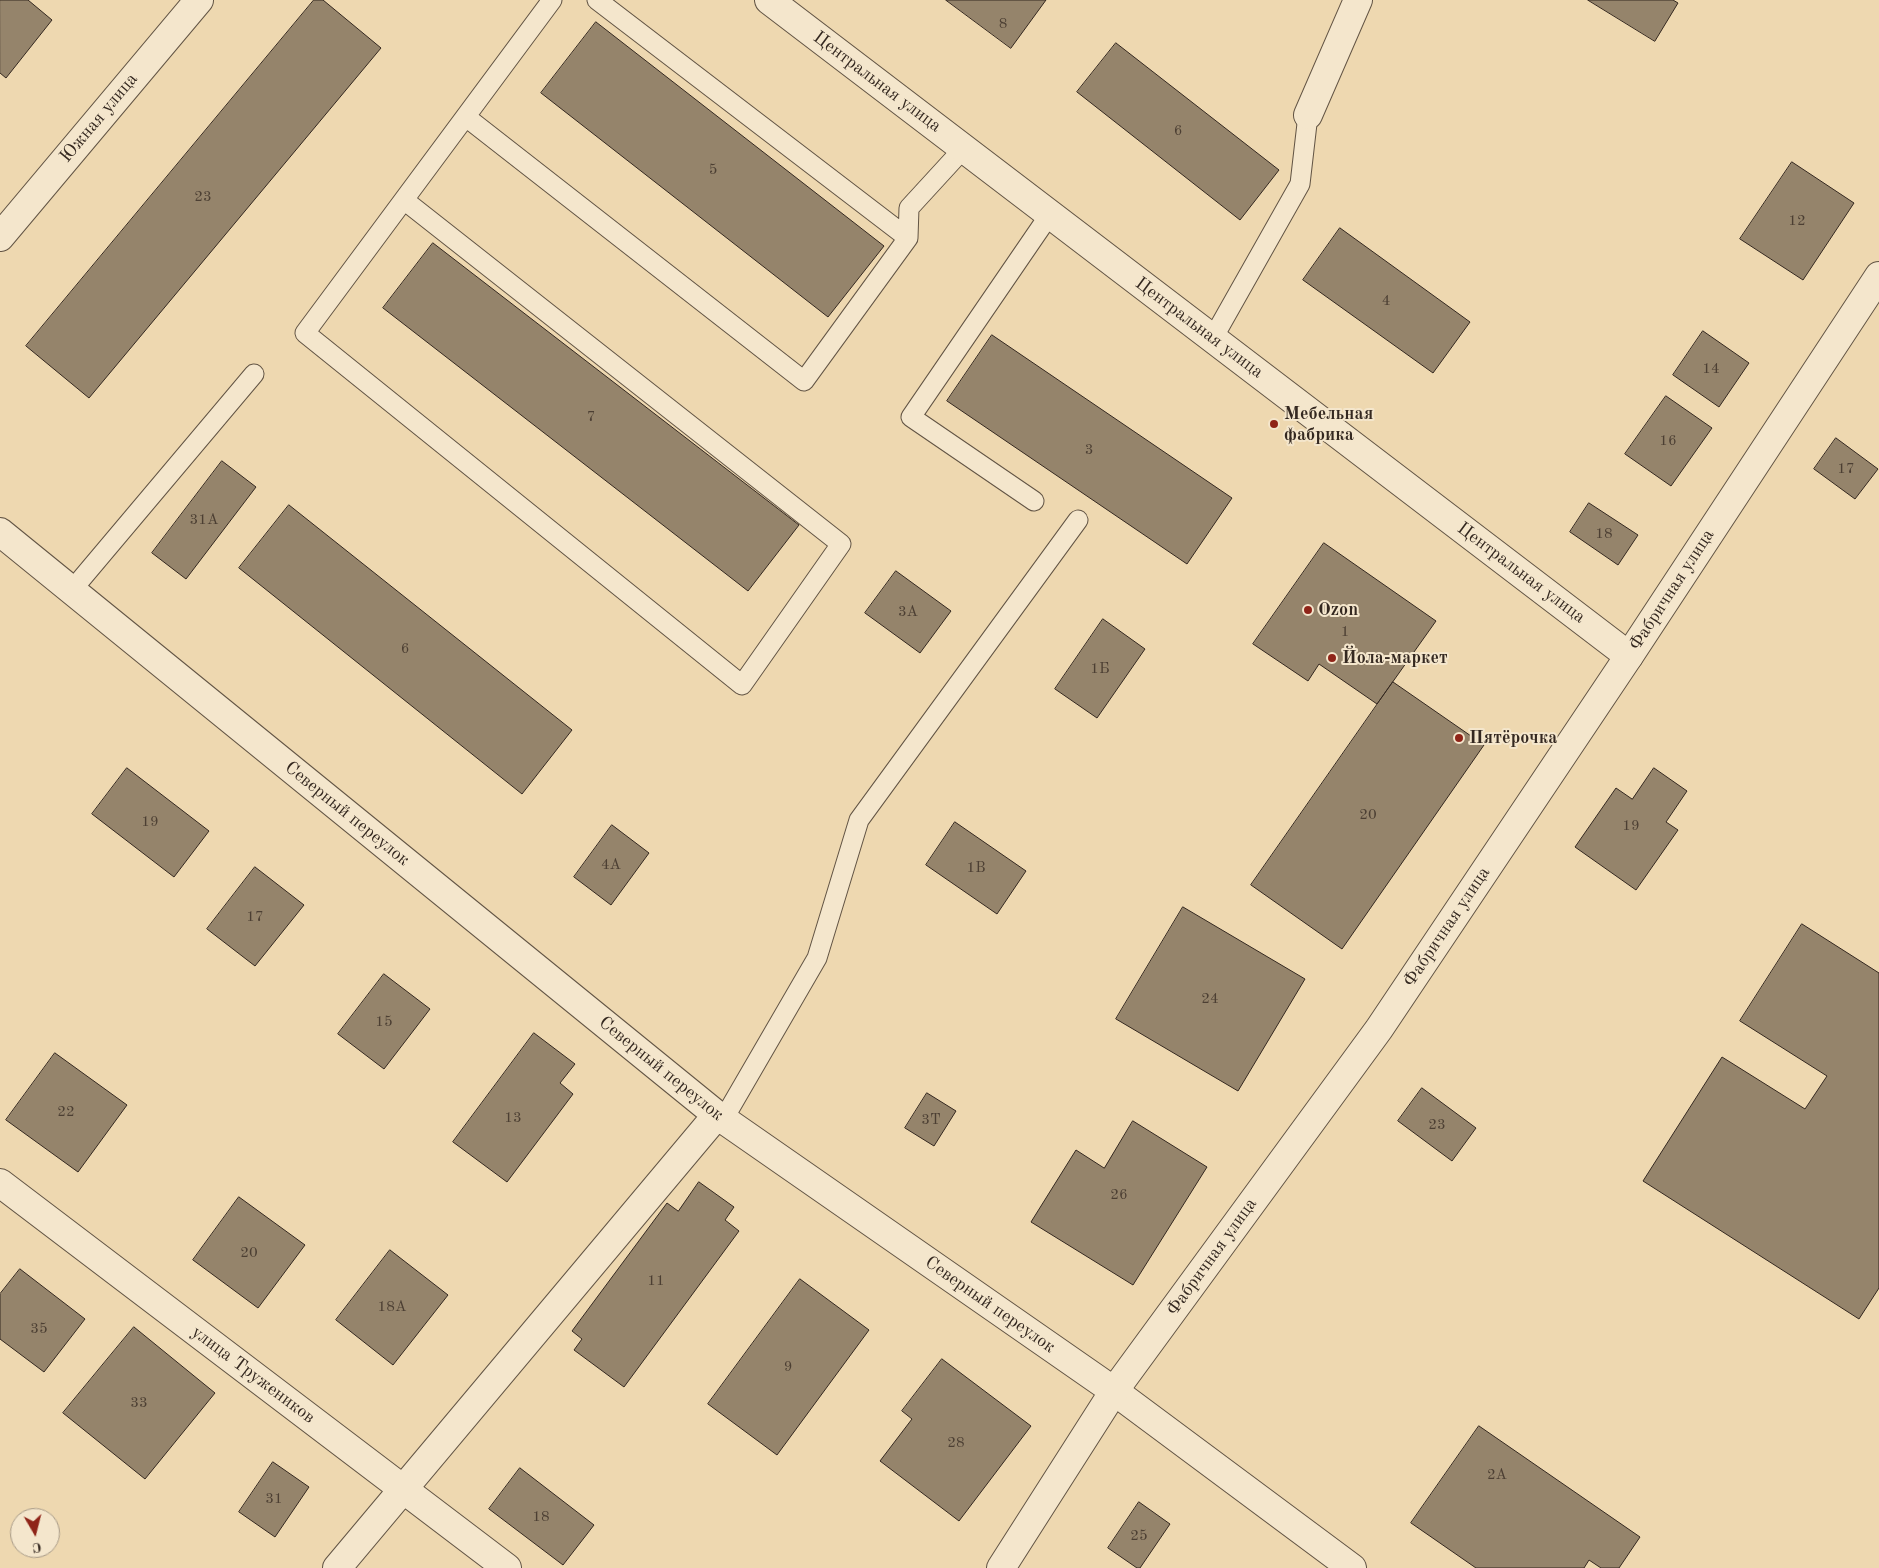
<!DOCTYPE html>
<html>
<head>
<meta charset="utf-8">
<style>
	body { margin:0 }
	#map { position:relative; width:1879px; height:1568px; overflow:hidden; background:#eed8b0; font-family:"Old Standard TT",serif }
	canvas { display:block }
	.north { position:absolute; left:10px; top:1508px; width:50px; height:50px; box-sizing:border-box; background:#f4e6cc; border:1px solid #a79a87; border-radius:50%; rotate:172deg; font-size:14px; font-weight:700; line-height:20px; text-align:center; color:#342820 }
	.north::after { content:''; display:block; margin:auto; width:18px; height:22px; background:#8f2418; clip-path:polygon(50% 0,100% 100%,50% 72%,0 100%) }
</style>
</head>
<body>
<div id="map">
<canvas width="1879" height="1568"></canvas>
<div class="north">С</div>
</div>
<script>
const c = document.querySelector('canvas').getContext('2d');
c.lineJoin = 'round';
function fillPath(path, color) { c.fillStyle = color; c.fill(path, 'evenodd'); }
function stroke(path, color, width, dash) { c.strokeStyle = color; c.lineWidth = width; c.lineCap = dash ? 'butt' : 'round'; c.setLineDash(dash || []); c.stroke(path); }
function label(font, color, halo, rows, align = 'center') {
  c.font = font + ' "Old Standard TT",serif'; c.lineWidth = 4; c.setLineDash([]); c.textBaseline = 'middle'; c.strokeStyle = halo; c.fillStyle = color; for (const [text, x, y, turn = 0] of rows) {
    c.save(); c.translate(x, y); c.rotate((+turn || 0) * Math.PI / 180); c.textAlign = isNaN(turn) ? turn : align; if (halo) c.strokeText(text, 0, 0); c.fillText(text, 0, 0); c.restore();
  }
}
const building = new Path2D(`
	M0,0H28L52,20L6,78L0,73Z
	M314,0H323L381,48L89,398L26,346Z
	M946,0H1046L1011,48Z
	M1588,0H1673L1678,3L1655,41Z
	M596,22L884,246L828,317L541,93Z
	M1116,43L1279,170L1240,220L1077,92Z
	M1792,162L1854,203L1803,280L1740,239Z
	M1340,228L1470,322L1433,373L1303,280Z
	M433,243L799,525L748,591L383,308Z
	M1703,331L1749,363L1719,407L1673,375Z
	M992,335L1232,498L1187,564L947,401Z
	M1666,396L1712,428L1671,486L1625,454Z
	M1836,438L1878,469L1855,499L1814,469Z
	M222,461L256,487L186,579L152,553Z
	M1589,503L1638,535L1618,565L1570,532Z
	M289,505L572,730L522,794L239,568Z
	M1324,543L1436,621L1377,704L1319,664L1308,681L1253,644Z
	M896,571L951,611L920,653L865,613Z
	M1103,619L1145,649L1097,718L1055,689Z
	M1393,682L1484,745L1342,949L1251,885Z
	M127,768L209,831L174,877L92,814Z
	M1654,768L1687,791L1666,822L1678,830L1636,890L1575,847L1616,788L1632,799Z
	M955,822L1026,871L997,914L926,865Z
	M612,825L649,853L611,905L574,877Z
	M255,867L304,905L255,966L207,929Z
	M1183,907L1305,979L1238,1091L1116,1019Z
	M1802,924L1879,973V1288L1859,1319L1643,1181L1722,1057L1805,1109L1827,1076L1740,1021Z
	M384,974L430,1009L384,1069L338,1034Z
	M534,1033L575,1064L560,1083L573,1094L507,1182L453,1142Z
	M55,1053L127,1105L78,1172L6,1120Z
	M1422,1088L1476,1128L1452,1161L1398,1121Z
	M927,1093L956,1111L934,1146L905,1128Z
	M1133,1121L1207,1167L1133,1285L1031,1222L1076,1150L1104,1168Z
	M699,1182L734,1207L725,1220L739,1231L624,1387L574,1350L582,1339L572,1331L667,1203L678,1211Z
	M239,1197L305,1245L258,1308L193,1260Z
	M390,1250L448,1295L393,1365L336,1320Z
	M20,1269L85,1319L44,1372L0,1339V1294Z
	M800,1279L869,1330L777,1455L708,1404Z
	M134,1327L215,1393L145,1479L63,1413Z
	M942,1359L1031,1426L959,1521L880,1461L912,1419L902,1411Z
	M1479,1426L1640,1537L1619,1568H1601L1589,1560L1584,1568H1476L1411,1523Z
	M273,1462L309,1487L275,1537L239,1512Z
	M520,1468L594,1525L563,1565L489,1509Z
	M1139,1502L1170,1524L1140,1568H1137L1108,1548Z`);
fillPath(building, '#95846b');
stroke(building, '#342820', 1);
const service = new Path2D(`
	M597,0L908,238
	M466,117L804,381L908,238L909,208L964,148
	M404,200L841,544L742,685L305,333L552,0
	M1213,338L1300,184L1308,115
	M1034,501L911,417L1050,214
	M72,590L254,374
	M723,1120L817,958L859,820L1078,520`);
const minor = new Path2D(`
	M1308,115L1358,0
	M0,237L199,0
	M0,532L717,1115L1114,1391L1352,1568
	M1629,656L1879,276
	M0,1183L507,1568
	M337,1568L717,1115`);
const tertiary = new Path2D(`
	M769,0L1629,656L1379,1029L1114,1391L1001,1568`);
stroke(service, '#625444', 21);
stroke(minor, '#625444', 30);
stroke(tertiary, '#625444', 30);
stroke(service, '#f4e6cc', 19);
stroke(minor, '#f4e6cc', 28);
stroke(tertiary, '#f4e6cc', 28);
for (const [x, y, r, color] of [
	[1274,424,5,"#8f2418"],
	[1308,610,5,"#8f2418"],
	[1332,658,5,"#8f2418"],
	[1459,738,5,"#8f2418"]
]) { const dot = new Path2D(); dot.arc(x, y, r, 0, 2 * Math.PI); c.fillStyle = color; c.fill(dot); stroke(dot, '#f4e6cc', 2); }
label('15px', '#4c3f33', null, [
	["8",1003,24],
	["6",1178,131],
	["5",713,170],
	["23",203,197],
	["12",1797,221],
	["4",1386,301],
	["14",1711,369],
	["7",591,417],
	["16",1668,441],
	["3",1089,450],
	["17",1846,469],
	["31А",204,520],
	["18",1604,534],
	["3А",908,612],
	["1",1345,632],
	["6",405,649],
	["1Б",1100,669],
	["20",1368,815],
	["19",150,822],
	["19",1631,826],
	["4А",611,865],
	["1В",976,868],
	["17",255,917],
	["24",1210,999],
	["15",384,1022],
	["22",66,1112],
	["13",513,1118],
	["3Т",931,1120],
	["23",1437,1125],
	["26",1119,1195],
	["20",249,1253],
	["11",656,1281],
	["18А",392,1307],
	["35",39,1329],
	["9",788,1367],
	["33",139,1403],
	["28",956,1443],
	["2А",1497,1475],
	["31",274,1499],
	["18",541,1517],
	["25",1139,1536]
]);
label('18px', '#342820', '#f4e6cc', [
	["Центральная улица",877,82,37],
	["Южная улица",99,118,-50],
	["Центральная улица",1199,328,37],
	["Центральная улица",1521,573,37],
	["Фабричная улица",1672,590,-57],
	["Северный переулок",347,814,39],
	["Фабричная улица",1447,927,-56],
	["Северный переулок",661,1069,39],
	["Фабричная улица",1212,1257,-54],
	["Северный переулок",990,1305,35],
	["улица Тружеников",253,1375,37]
]);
label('bold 18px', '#342820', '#f4e6cc', [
	["Мебельная",1284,414],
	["фабрика",1284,435],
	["Ozon",1318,610],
	["Йола-маркет",1342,658],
	["Пятёрочка",1469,738]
], 'left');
</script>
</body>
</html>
